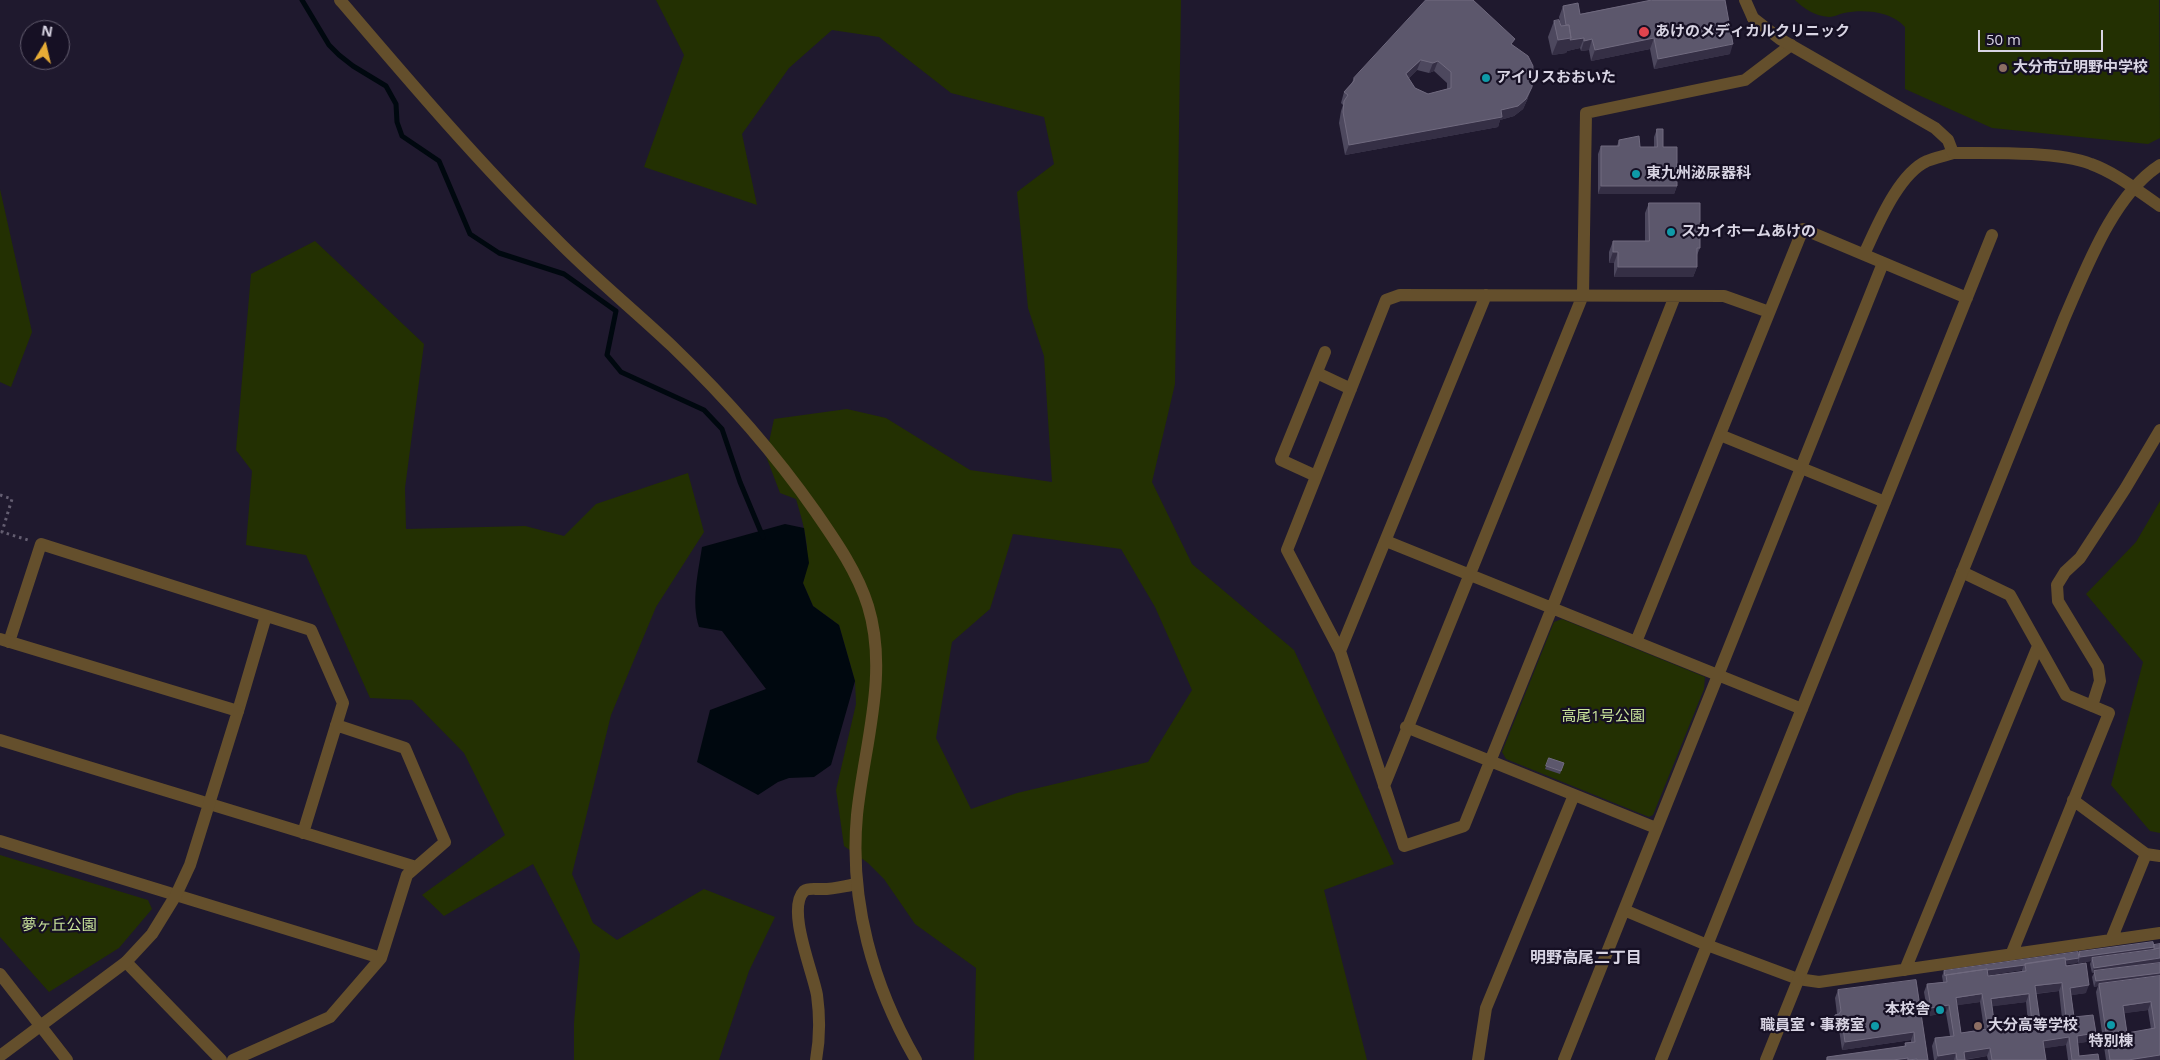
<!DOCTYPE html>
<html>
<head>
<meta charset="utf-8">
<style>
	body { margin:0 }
	#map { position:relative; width:2160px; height:1060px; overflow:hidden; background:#1f192e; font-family:"Open Sans",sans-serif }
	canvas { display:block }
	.north { position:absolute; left:20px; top:20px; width:50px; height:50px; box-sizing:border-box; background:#161024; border:1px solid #645e70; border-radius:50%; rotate:9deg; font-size:14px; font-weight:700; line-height:20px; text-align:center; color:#d8d4e3 }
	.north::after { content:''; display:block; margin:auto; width:18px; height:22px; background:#e7ac36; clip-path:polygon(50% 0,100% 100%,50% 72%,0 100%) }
	.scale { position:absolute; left:1978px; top:30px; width:125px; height:22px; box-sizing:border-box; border:2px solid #d8d4e3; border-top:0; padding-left:6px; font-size:15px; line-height:18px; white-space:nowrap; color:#d8d4e3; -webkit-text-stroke:4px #161024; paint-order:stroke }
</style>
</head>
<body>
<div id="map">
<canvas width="2160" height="1060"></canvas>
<div class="north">N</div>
<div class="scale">50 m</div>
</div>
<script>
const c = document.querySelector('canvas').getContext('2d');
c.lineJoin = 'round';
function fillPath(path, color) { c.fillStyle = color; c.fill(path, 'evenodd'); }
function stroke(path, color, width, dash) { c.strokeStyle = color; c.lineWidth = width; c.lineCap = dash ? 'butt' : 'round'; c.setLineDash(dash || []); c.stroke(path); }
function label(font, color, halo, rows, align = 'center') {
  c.font = font + ' "Open Sans","Noto Sans JP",sans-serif'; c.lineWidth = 4.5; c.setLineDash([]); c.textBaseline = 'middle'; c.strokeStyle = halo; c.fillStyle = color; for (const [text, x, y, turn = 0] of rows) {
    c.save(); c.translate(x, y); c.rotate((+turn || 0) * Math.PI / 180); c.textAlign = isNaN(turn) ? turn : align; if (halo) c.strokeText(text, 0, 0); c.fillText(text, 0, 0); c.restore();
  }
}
fillPath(new Path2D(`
	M656,0H1181L1175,384L1152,482L1192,564L1294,650L1394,864L1324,890L1367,1060H974L976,968L915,924L884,879L868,863L844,846L836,790L856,704L855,681L839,625L813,606L803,583C812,552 805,530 796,499L780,493L766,456L774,419L847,409L886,418L970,470L1052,482L1044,356L1028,308L1017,192L1054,164L1044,117L951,93L879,37L832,30L789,68L742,134L757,205L644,167L684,55ZM1013,534L1121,549L1155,607L1192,690L1148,762L1017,793L971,809L936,738L952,642L990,609Z
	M1795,0H2159L2160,138L2148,144L1992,128L1905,89V27C1891,11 1864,9 1844,13C1839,14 1834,17 1829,17C1815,16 1804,9 1795,0Z
	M0,189L32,332L11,387L0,382Z
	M315,241L424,344L405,488L406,529L525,526L564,536L596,504L688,473L704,532L656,607L611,715L572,874L593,923L617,940L704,889L775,917L749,971L719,1060H574V1023L580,954L533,864L444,916L422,895L505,835L464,753L412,700L370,698L306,555L246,545L252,471L236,450L251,274Z
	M2160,501V833L2150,831L2111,785L2143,662L2086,594L2136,542Z
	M1562,619L1705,677L1704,689L1653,815L1649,817L1506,759L1502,752L1554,622Z
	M0,855L148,900L152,909L119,948L49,992L0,937Z`), '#233002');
fillPath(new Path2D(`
	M785,524L804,528L809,563L803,583L813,606L839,625L855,681L831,765L814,777L789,778L778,782L758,795L697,762L710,710L766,689L722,631L699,627C691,602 698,573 702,547Z`), '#00080f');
stroke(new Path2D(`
	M302,0L329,45L339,55L353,66L386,86L396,104L397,122L402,136L439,161L470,234L499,253L564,274L616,311L607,355L621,372L704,410L722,429L740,482L763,537`), '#00080f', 5);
stroke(new Path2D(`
	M0,495L12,499L2,532L28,540`), '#645e71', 3, [2.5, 4]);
stroke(new Path2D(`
	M1745,0L1753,18
	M1864,254C1877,227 1898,174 1927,161C1935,158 1944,156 1953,153
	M1675,296L1552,608L1464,826L1404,846L1340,651L1287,550L1386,300L1400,295L1724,296L1769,312
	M1317,373L1351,389
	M1720,435L1885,502
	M1316,476L1281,460L1325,352
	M1386,541L1802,709
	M1962,572L2010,595L2066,695L2109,713L2011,955
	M9,642L41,544L311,630L343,703L303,833
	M1636,642L1803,229L1967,298
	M1340,651L1486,295
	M2092,706L2100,681L2098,667L2058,601L2057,585L2065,572L2080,558L2125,489L2160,430
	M238,711L266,616
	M1406,727L1656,828
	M0,740L416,867
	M1384,786L1583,295L1586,113L1745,80L1791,45
	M2073,800L2146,854L2160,856
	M0,841L381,958
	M1624,910L1707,945L1798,979L1819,982L2160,933
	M2111,940L2146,854
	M126,962L221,1060
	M1905,970L2038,646
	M233,1060L330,1017L381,958L407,875L445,842L405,748L336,725
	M816,1060C820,1038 820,1017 817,995C813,972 786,909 804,891C808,888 814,889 819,889C832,890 844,886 857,884
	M1478,1060L1486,1008L1574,795
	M1564,1060L1883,263
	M1661,1060L1992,235`), '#644f2c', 12);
stroke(new Path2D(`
	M340,0C410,82 479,163 555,238C592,276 634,310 672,346C725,397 773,451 815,511C835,540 857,571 868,606C889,674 864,746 857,815C849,901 873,986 916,1060
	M1753,18L1780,39L1935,128L1948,140L1953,153C1989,153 2058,151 2091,164C2116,173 2138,191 2160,206
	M0,639L238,711L190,865L176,895L152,934L126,962L0,1056
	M0,974L67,1060
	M1766,1060L2064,319C2086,269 2113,195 2160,165`), '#644f2c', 12);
fillPath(new Path2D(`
	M1426,0L1513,45L1528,98L1523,109L1514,116L1500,120L1498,127L1345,155L1339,123L1341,111L1343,105L1341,103L1344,92L1351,84L1354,78ZM1417,70L1429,73L1434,71L1447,83V89L1428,94L1415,88L1408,79Z
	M1563,6L1580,14L1730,54L1654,69L1650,49L1591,61L1589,50L1581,51L1580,48L1567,51L1566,53L1552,55L1548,37L1554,21L1561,26L1559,17Z
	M1657,129L1677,186L1674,194H1598V154L1601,146H1617L1619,140L1640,147H1654V137Z
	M1649,203L1700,248L1697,255V267L1693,277H1614V263H1609V252L1613,241H1645V213Z
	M1549,758L1564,763L1560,774L1545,769Z
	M2153,942L2160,1060H2106L2096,992L2098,986L2094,987L2092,977L2094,973H2092L2090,964L2091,961L2078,963V961L2077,963L2066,964L2086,993L2071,995L2074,1017L2093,1041L2078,1043L2079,1056L2099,1060H2068L2066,1045L2044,1048L2046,1060H1988L1987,1056L1965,1060H1934L1932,1046L1935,1038L1950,1036L1946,1013L1928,1016L1924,992L1927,984L1943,982L1942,976L1944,971L2079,954V952ZM2022,970V972L1988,976V975ZM2059,991L2062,1018L2040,1021L2036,994ZM1980,1002L1984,1029L1961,1033L1957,1005ZM2026,1002L2028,1023L1995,1028L1992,1006ZM2148,1010L2151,1029L2127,1033L2124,1013Z
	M1916,980L1928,1060H1826L1827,1057L1904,1047L1905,1043L1911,1042V1040L1842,1050L1839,1029L1833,1030L1832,1023L1835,1015L1837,1014L1835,998L1838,990Z`), '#4d485e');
fillPath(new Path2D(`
	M1571,38H1584L1580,48L1567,51L1566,53L1552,55L1558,40Z
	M1654,38L1650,49L1591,61L1595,50Z
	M1592,39L1589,50L1581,51L1584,41Z
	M1733,44L1730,54L1654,69L1658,59Z
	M1421,60L1417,70L1402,85L1406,74Z
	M1438,61L1434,71L1429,73L1433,63Z
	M1532,87L1528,98L1523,109L1514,116L1500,120L1498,127L1345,155L1349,145L1501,110Z
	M1601,186H1677L1674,194H1598Z
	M1613,252H1618L1614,263H1609Z
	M1618,267H1697L1693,277H1614Z
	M2154,947L2152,952L2092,958L2091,961L2078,963L2080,957Z
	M2079,958L2077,963L2025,970V965Z
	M2160,958V963L2092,973L2094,968Z
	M2024,965L2022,970L1947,981L1946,976Z
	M2160,973V978L2099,984L2098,986L2094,987L2096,981Z
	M2062,983L2059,991L2032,994L2035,986Z
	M2089,985L2086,993L2067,996L2070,988Z
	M1982,994L1980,1002L1953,1006L1956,998Z
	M2029,994L2026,1002L1988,1007L1991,999Z
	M2151,1002L2148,1010L2120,1014L2123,1006Z
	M1949,1005L1946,1013L1928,1016L1931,1008Z
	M1842,1021L1839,1029L1833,1030L1836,1022Z
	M1914,1032L1911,1040L1842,1050L1845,1042Z
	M2096,1033L2093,1041L2074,1044L2077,1036Z
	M2069,1037L2066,1045L2040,1049L2043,1041Z
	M1990,1048L1987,1056L1961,1060L1964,1052Z
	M1956,1053L1954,1060H1936L1938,1056Z
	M2160,1055V1060H2128Z
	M1908,1058L1907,1060H1893Z`), '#352f45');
const building = new Path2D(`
	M1426,0H1473L1515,39L1511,44L1528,56L1533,66L1532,87L1526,99L1518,106L1501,110L1502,117L1349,145L1343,112L1344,101L1348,95L1344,92L1354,81V78ZM1421,60L1433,63L1438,61L1451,72V88L1428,94L1415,88L1406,74Z
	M1652,0H1725L1733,44L1658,59L1654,38L1595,50L1592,39L1584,41V38L1570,40L1571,38L1569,25H1566L1563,6L1578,3L1580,14Z
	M1559,20L1561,26L1569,25L1571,38L1558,40L1554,21Z
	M1657,129H1663V147H1677V186H1601V146H1619V140L1639,136L1640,147H1657Z
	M1649,203H1700V248H1697V267H1618V252H1613V241H1649Z
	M1549,758L1564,763L1561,771L1546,766Z
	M2153,942L2154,947L2080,957L2079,952Z
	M2160,944V948L2154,949V945Z
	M2160,949V958L2094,968L2092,958Z
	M2078,952L2079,958L2066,960L2065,958L2025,964V965L1987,970V969L1946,975L1945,976L1944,971Z
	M2065,958L2066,966L2086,963L2089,985L2070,988L2074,1017L2093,1015L2096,1033L2077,1036L2079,1056L2098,1054L2099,1060H2072L2069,1037L2043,1041L2046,1060H1992L1990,1048L1964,1052L1965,1060H1957L1956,1053L1938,1056L1935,1038L1954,1036L1949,1005L1931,1008L1927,984L1947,982L1946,975L1987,969L1988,976L2026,971L2025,964ZM2062,983L2066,1018L2040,1021L2035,986ZM1982,994L1988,1029L1961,1033L1956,998ZM2029,994L2032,1023L1995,1028L1991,999Z
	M2160,963V973L2096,981L2094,971Z
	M2160,976V1055L2128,1060H2110L2099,984ZM2151,1002L2155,1028L2127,1033L2123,1006Z
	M1916,980L1928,1060H1917V1059L1908,1060V1058L1893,1060H1827V1057L1906,1046L1905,1043L1915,1042L1914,1032L1845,1042L1842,1021L1836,1022L1835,1015L1839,1014L1841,1011L1838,990Z`);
fillPath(building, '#5c576c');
stroke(building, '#706a7f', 1);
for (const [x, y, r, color] of [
	[1644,32,6,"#e0444e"],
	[2003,68,5,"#8d6e63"],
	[1486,78,5,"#0f9aa8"],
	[1636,174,5,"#0f9aa8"],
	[1671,232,5,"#0f9aa8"],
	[1940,1010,5,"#0f9aa8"],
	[2111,1025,5,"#0f9aa8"],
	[1875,1026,5,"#0f9aa8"],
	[1978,1026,5,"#8d6e63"]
]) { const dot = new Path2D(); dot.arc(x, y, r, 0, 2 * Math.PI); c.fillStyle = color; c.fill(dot); stroke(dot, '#161024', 2); }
label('bold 15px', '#d8d4e3', '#161024', [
	["あけのメディカルクリニック",1655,32],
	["大分市立明野中学校",2013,68],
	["アイリスおおいた",1496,78],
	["東九州泌尿器科",1646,174],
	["スカイホームあけの",1681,232],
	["本校舎",1930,1010,"right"],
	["職員室・事務室",1865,1026,"right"],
	["大分高等学校",1988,1026],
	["特別棟",2111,1042,"center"]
], 'left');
label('15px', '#cae59b', '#161024', [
	["高尾1号公園",1603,717],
	["夢ヶ丘公園",59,926]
]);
label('bold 16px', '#d8d4e3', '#161024', [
	["明野高尾二丁目",1586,958]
]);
</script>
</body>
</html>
